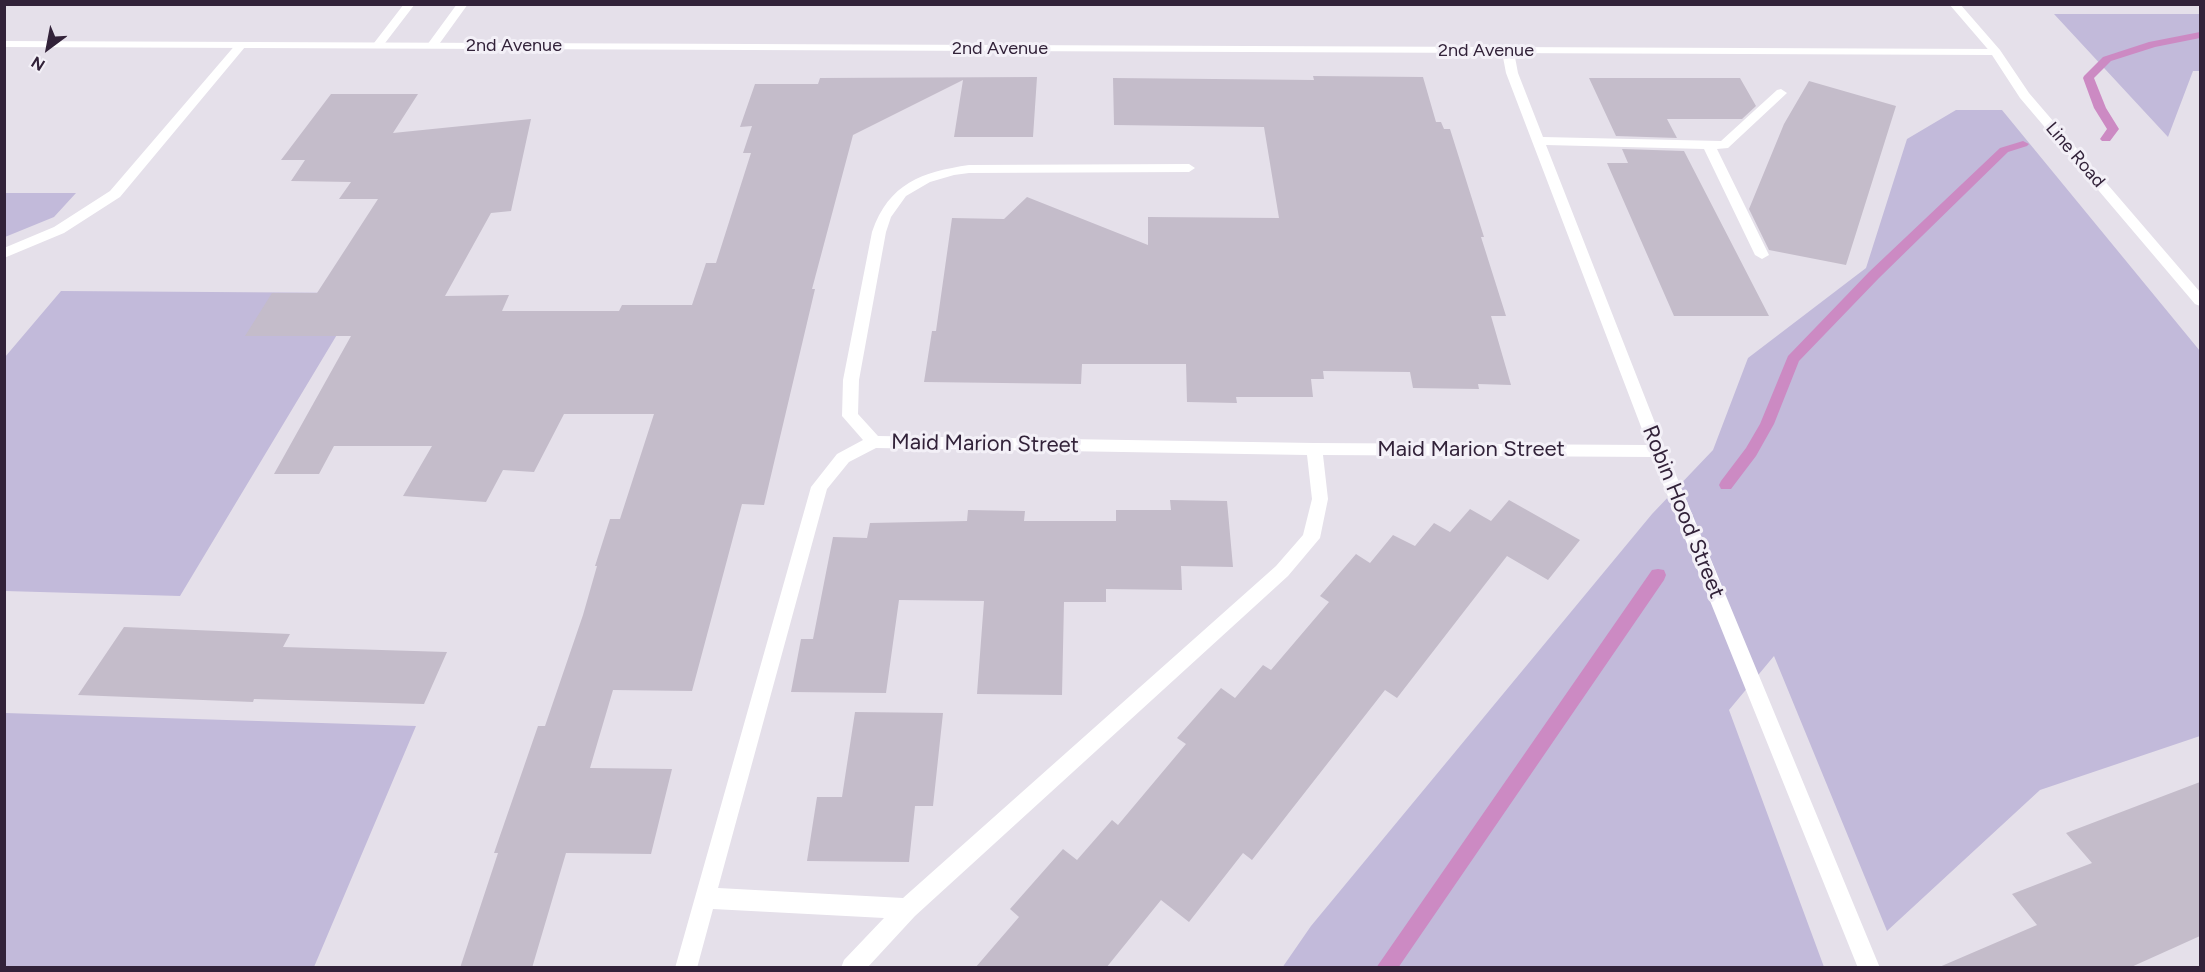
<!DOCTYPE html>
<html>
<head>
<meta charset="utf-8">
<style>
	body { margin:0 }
	#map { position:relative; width:2205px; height:972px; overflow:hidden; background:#e5e0ea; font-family:Figtree,sans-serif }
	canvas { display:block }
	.frame { position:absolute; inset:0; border:6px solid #322239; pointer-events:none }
	.north { position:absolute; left:18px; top:18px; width:60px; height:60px; -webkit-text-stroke:4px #f3f0f7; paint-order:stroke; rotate:212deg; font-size:16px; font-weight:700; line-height:24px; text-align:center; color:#322239 }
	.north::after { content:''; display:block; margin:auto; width:21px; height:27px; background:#322239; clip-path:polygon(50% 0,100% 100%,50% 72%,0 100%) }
</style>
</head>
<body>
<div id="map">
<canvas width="2205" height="972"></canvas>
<div class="frame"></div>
<div class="north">N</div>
</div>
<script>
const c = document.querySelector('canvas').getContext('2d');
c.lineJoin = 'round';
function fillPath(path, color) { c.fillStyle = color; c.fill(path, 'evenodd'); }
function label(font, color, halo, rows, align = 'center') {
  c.font = font + ' Figtree,sans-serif'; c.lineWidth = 6; c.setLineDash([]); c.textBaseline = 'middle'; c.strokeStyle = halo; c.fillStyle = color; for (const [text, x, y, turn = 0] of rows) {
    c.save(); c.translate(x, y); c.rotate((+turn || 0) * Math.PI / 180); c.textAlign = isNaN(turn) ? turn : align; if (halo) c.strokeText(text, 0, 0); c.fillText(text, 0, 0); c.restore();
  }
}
fillPath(new Path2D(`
	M2054,14H2200V71H2193L2168,137Z
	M1956,110H2002L2200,351V736L2040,790L1887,931L1774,656L1729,710L1824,967L1282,968L1311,926L1652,514L1713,450L1748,358L1866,268L1907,139Z
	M5,193H76L54,217L5,237Z
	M61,291L362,293L180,596L5,591V357Z
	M5,713L416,726L314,967L5,968Z`), '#c2bada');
fillPath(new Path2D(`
	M2200,32V38L2155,47L2111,61L2094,78L2106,108L2119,129L2110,141H2102L2100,139L2107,129L2094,108L2083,78L2084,76L2103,57L2149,42Z
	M2023,141L2029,144L2027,146L2008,152L1879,278L1799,361L1774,424L1756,456L1731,489H1721L1719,485L1721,481L1746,448L1760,424L1788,356L1869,272L2000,148Z
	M1658,569L1664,570L1666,575L1664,580L1398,968H1376L1652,570Z`), '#cc8ac3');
fillPath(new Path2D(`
	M1313,76L1423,77L1436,122H1441L1444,129H1450L1484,237H1481L1506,316H1491L1511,385L1478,384L1479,389L1413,388L1410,372L1323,371L1324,379H1311L1313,397H1236L1237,403L1187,402L1186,364H1082L1081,384L924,382L932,331H936L952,218L1004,219L1027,197L1148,245V217L1279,218L1264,127L1114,125L1113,78L1314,80Z
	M1037,77L1033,137H954L963,80L853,135L812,289H815L764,505L742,504L692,691L613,690L590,768L672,769L651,854L566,853L532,968H460L498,853H494L538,726H545L583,615L597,566H595L610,519H620L654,414H564L534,472L503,470L486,502L403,496L432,446H334L319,474H274L351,336H245L272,293H317L378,199H339L351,182L291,181L305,160H281L331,94H418L393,133L531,119L511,211L491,213L445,296L509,295L502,311H619L622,305H692L706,263H716L751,153H743L752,126L740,127L755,84H818L820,78Z
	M1589,78H1740L1756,106L1742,119H1667L1677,138L1616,136Z
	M1809,81L1896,106L1846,265L1769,250L1749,209L1784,124Z
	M1622,149L1684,151L1769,316H1674L1607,163H1628Z
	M1170,500L1227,501L1233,567L1181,566L1182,590L1106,589V602H1064L1062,695L977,694L984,601L899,600L886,693L791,692L801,639H813L833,537L867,538L870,523L967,521L968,510L1025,511L1024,521H1116V510H1171Z
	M1509,500L1580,540L1548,580L1507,556L1397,698L1385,690L1252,860L1243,853L1189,922L1161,900L1106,968H975L1019,917L1010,909L1063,849L1077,860L1112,820L1118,825L1186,744L1177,738L1221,688L1235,698L1263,665L1271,670L1329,602L1320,596L1356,554L1370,563L1393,535L1415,546L1434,523L1450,532L1470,509L1491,521Z
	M124,627L290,634L283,647L447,652L424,704L254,699L253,702L78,695Z
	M855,712L943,713L933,806H915L909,862L807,861L817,797H842Z
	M2200,782V936L2129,968H1937L2037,925L2012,894L2092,863L2066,833Z`), '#c4bcca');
fillPath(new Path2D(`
	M404,4H415L382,47H374V43Z
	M457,4H468L437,47H429L427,45Z
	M1949,4H1960L2000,50V54H1992Z
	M241,42L245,43V47L120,197L64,233L4,258V248L54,227L110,191L237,43Z
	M1508,49L1514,52L1518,73L1543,137L1721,141L1777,90L1781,89L1787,93L1728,148L1717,149L1769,255L1762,259L1755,255L1704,149L1546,145L1666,451L1880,968H1858L1652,457L1323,455L1328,499L1320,538L1288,576L915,916L867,968H841L844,960L884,918L713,909L697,968H675L811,487L837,454L863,440L842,416L843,380L872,232C889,183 922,172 969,165L1189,164L1195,168L1189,172L969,173L954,175L930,182L906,196L891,217L886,232L859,380L858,414L878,436L1314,443L1648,445L1506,73L1502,52ZM876,448L1307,455L1312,499L1303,535L1276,566L903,898L718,888L827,489L849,462Z`), '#fff');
fillPath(new Path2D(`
	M4,41L1996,49L2000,50L2029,93L2200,292V306L2195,304L2020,98L1992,55L4,47Z`), '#fff');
label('18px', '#322239', '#f3f0f7', [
	["2nd Avenue",514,46],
	["2nd Avenue",1000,49],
	["2nd Avenue",1486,51],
	["Line Road",2075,155,49]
]);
label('22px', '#322239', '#f3f0f7', [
	["Maid Marion Street",985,444,1],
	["Maid Marion Street",1471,450],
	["Robin Hood Street",1683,512,68]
]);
</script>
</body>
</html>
